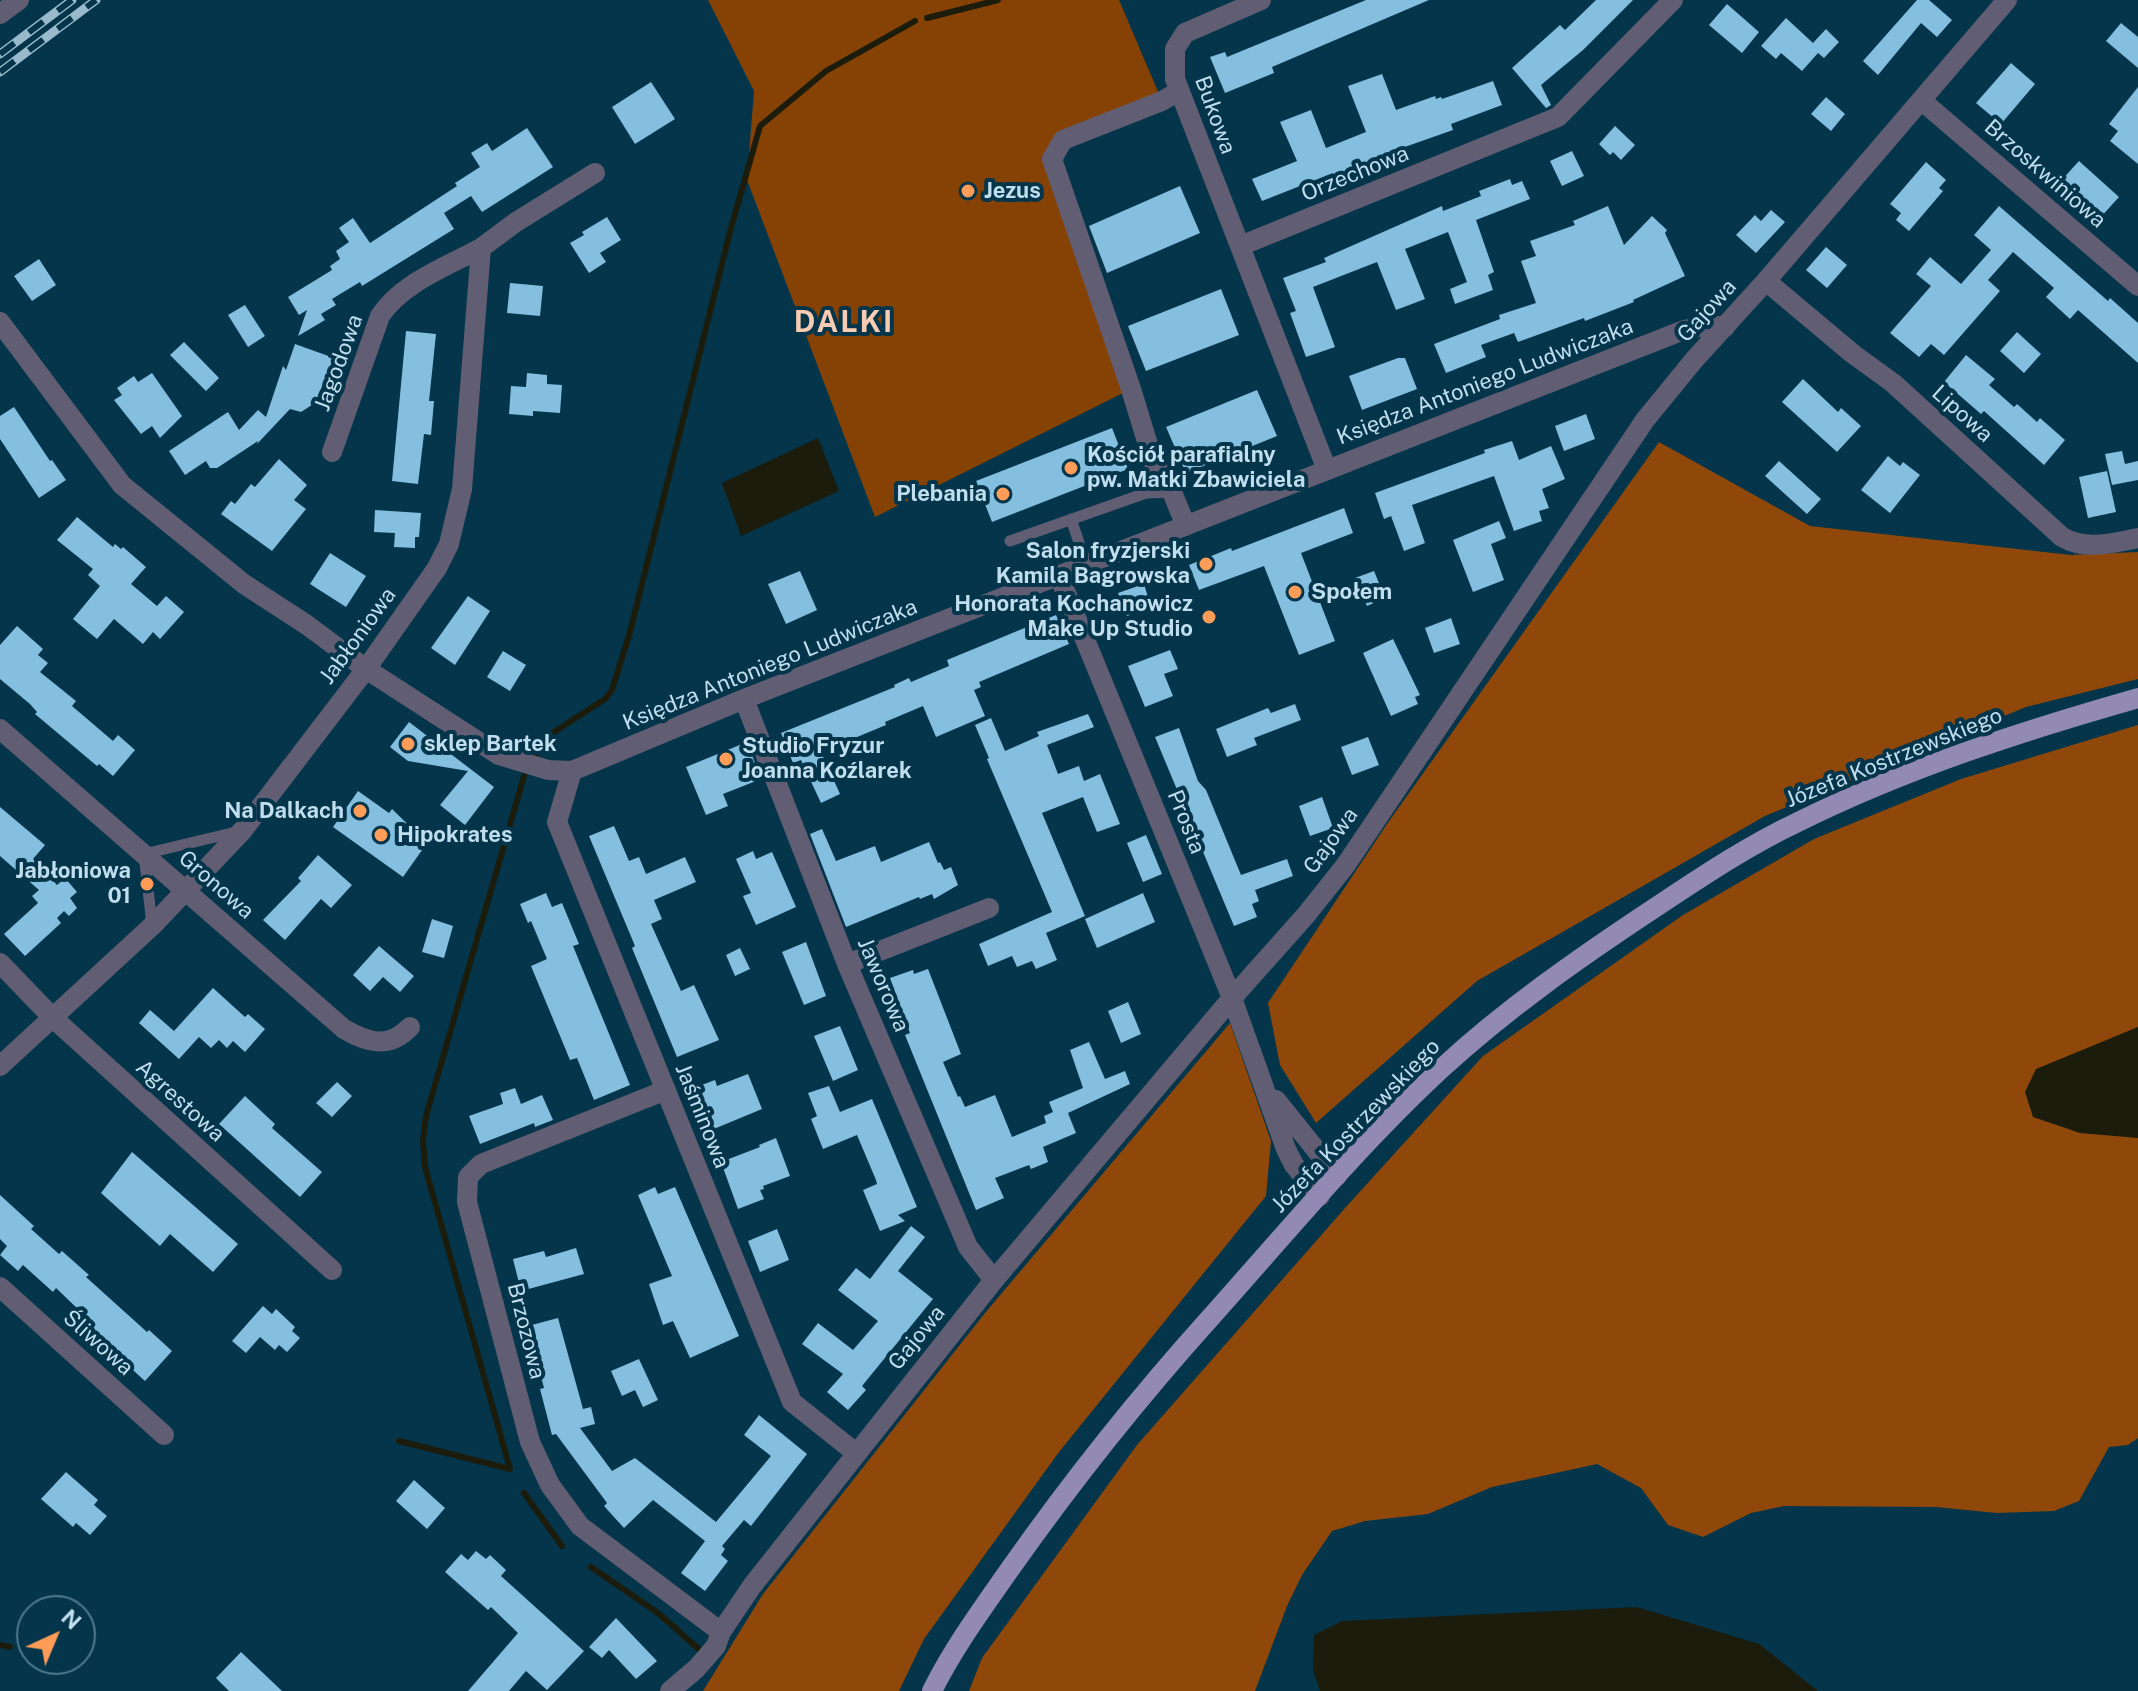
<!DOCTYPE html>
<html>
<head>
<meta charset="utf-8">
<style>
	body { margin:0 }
	#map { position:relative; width:2138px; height:1691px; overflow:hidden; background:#04354a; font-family:"Public Sans",sans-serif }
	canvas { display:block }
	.north { position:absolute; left:16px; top:1595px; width:80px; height:80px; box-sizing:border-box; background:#04354a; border:2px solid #50798c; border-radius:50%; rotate:44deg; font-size:22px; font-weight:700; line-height:32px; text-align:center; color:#c1deef }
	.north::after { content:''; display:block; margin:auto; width:28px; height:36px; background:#fe9c58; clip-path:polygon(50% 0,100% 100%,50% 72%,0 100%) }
</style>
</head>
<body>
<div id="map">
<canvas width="2138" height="1691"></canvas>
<div class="north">N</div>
</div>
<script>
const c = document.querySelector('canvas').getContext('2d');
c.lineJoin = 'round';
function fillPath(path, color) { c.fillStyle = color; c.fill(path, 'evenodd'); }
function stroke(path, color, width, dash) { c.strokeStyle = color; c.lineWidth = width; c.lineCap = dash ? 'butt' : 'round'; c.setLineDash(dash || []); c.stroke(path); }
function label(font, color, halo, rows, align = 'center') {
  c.font = font + ' "Public Sans",sans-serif'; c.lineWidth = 8; c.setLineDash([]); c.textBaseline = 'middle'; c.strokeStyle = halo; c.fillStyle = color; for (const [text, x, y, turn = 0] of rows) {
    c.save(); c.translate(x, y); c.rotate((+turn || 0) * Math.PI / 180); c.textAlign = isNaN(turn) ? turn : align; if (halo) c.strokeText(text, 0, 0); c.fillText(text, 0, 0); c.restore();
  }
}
fillPath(new Path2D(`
	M708,0H1119L1162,101L1057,147L1131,389L875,517L747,180L754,91Z`), '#864204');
fillPath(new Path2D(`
	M1659,442L1810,526L2071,555L2138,552V679L2026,707L1765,816L1477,981L1316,1123L1280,1065L1268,1003L1387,824Z
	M2138,725V1027L2132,1031V1136L2138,1138V1438L2128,1445L2109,1447L2079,1501L2054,1511L1997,1513L1936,1507L1784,1506L1751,1513L1703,1537L1668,1525L1641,1488L1597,1464L1492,1487L1428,1514L1365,1521L1332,1531L1302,1575L1287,1606L1255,1691H969L982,1658L1137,1445L1346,1207L1483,1056L1683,915L1814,839L1961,779Z
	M1230,1023L1271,1141L1266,1196L1059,1452L924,1639L899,1691H703L763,1594L985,1313Z`), '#8f480a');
fillPath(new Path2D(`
	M818,438L839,491L741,536L722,483Z
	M2138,1027V1138L2080,1133L2033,1117L2025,1092L2036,1069Z
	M1637,1607L1759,1644L1818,1691H1320L1313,1670L1314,1635L1342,1621Z`), '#1b1c0c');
stroke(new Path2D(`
	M927,18L998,0
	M537,754L551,734L605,699L612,690L630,632L731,228L760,126L826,71L915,21
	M399,1441L510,1469L425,1167L423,1140L426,1116L524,776
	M524,1493L562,1546
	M591,1567L658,1613L701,1651
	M0,1645L10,1647`), '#1b1c0c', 6);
fillPath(new Path2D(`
	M1366,0H1429L1272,67L1274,73L1225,93L1210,57L1225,52L1227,57Z
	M1596,0H1633L1583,50L1541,85L1551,105L1546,108L1512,68L1560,25L1565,30Z
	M1917,0H1929L1952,20L1937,37L1921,23L1878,75L1863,61Z
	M1727,4L1759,32L1742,53L1709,25Z
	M1786,18L1813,43L1826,29L1839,42L1824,58L1818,53L1802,71L1781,53L1776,59L1761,46Z
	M2121,23L2138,37V68L2106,41Z
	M2011,63L2035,84L2001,124L1976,103Z
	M1382,74L1396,110L1435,96L1436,99L1441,97L1442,99L1493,81L1502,105L1451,124L1453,130L1382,155L1383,157L1335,177L1333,173L1262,201L1252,179L1297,161L1280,122L1311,110L1326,148L1366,132L1348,86Z
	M651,82L675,119L635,144L612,107Z
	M2138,87V164L2110,141L2118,131L2109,124Z
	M1826,97L1845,114L1831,131L1811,114Z
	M1615,126L1635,145L1621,160L1613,152L1610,155L1599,144Z
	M527,128L553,167L482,212L471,196L444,213L454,229L362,286L360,282L332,299L336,305L321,314L325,320L298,336L307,310L299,315L288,297L332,270L330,266L340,259L336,251L349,242L339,228L353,218L370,243L457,186L455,183L480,167L471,153L487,143L492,151Z
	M1572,151L1584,176L1562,186L1550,161Z
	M2079,161L2119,197L2099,219L2059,183Z
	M1926,162L1946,180L1939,188L1943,191L1909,231L1896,220L1901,213L1890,204Z
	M1510,179L1512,185L1522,181L1530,199L1476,220L1494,272L1488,275L1493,290L1455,304L1450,289L1467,282L1448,232L1405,249L1425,299L1396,310L1377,262L1313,287L1335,347L1306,357L1290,313L1296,311L1283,278L1326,262L1324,258L1442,206L1443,211L1481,196L1479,191Z
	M1180,186L1200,233L1107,273L1089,226Z
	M1608,206L1624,245L1652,216L1667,230L1665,233L1685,276L1633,300L1634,302L1585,321L1584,318L1518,342L1514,333L1481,345L1486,357L1446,373L1434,344L1500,319L1499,315L1536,303L1521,261L1536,256L1530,241L1575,225L1573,221Z
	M1999,206L2108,301L2110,298L2138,323V363L2078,310L2070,319L2046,297L2054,288L2013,252L1988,280L2000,291L1944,355L1931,344L1919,357L1890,333L1931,286L1916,274L1930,257L1961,284L1991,250L1974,235Z
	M1771,210L1785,222L1756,253L1736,235L1755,215L1761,221Z
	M607,217L621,240L600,253L606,262L589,273L570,243L584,235L582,232Z
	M1826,247L1847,265L1827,288L1806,270Z
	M39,259L56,285L32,301L14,276Z
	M510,283L543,286L540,316L507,313Z
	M1221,289L1239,335L1146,371L1128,326Z
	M245,305L265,336L248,347L228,315Z
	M406,331L436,334L429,401H434L431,435L424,434L418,484L392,481Z
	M2017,332L2041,354L2024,373L2000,351Z
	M184,342L219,378L206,391L170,355Z
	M295,344L334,358L315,403L301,412L290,409L257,444L258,441L217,468H210L206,461L185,475L169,451L228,412L239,430L258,410L266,417L283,366L286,370Z
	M1966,355L1995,379L1989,385L2014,407L2017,404L2037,422L2040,418L2065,440L2044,465L1984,411L1981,414L1944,382Z
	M1398,358H1405L1417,389L1362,410L1349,376Z
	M152,373L182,416L160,438L152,426L141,434L114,400L122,395L117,388L134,376L138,382Z
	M527,373L547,375V384L562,385L560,413L533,411V416L509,414L511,386L526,387Z
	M1803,379L1838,412L1841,408L1861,426L1837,452L1782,402Z
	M1257,390L1277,436L1186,473L1166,427Z
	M14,407L50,461L52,460L66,480L39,498L0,439V416Z
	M1586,414L1595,439L1564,451L1555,426Z
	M1112,428L1128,469L992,522L976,481Z
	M1512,441L1519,460L1551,446L1565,479L1542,489L1549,508L1539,511L1542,521L1514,531L1494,476L1412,505L1425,543L1404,551L1391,516L1384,519L1375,493L1485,453L1484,450Z
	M2122,451L2125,464L2138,461V480L2112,485L2105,454Z
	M1888,456L1900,466L1903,462L1920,475L1890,513L1861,490Z
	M279,459L307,485L294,500L306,509L272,551L221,514L231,501L235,504L251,484L255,487Z
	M1779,461L1821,499L1807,514L1765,476Z
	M2107,471L2116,512L2088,518L2079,477Z
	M1344,508L1353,533L1301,553L1335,641L1299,655L1264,566L1199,590L1189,565L1231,548L1232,551Z
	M375,510L421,513L419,537H415V548L394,547L395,533L374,532Z
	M77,517L113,547L115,544L121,549L123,547L146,567L131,584L157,606L166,596L184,612L160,639L153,632L143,644L114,619L97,639L73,619L100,586L88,575L93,569L57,540Z
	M1499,521L1506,538L1491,544L1504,580L1473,592L1453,540Z
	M330,553L366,576L346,607L310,584Z
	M800,571L817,610L786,624L768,584Z
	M1374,571L1385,598L1367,606L1355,578Z
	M1144,584L1151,607L1127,616L1118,593Z
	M468,596L490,611L455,665L431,648Z
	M1056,615L1069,644L979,682L981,687L974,690L985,716L936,737L923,706L885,722L886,725L821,752L840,794L821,803L801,760L793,763L781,733L895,687L894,685L909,678L911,682L949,666L947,660Z
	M1451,618L1460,644L1434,653L1425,628Z
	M17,626L43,649L38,655L48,663L40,672L76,701L72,706L113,741L118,735L135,750L113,776L99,764L97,766L35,714L37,712L30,704L0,679V645Z
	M1393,639L1420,695L1415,697L1418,704L1391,716L1363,653Z
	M1170,650L1178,669L1164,674L1173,696L1145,707L1128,666Z
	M503,651L526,665L510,691L487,677Z
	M1295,704L1301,720L1254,738L1257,745L1227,757L1216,729L1268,708L1271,713Z
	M1088,714L1094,727L1047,745L1058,774L1079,766L1084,781L1100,774L1120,824L1097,832L1083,797L1042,813L1085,916L1046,933L1057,960L1036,969L1032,961L1017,967L1012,956L988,966L979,944L1052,912L987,759L989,758L975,725L991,718L1005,751L1039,736L1037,732Z
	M409,722L494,787L465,825L440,805L468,771L408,761L390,747Z
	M1179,728L1198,781L1206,790L1241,875L1287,859L1293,876L1255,890L1259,901L1252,904L1257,917L1234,926L1155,737Z
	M1368,737L1379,765L1352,775L1341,747Z
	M747,742L761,779L723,794L728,806L706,815L686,767Z
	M358,791L389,813L392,809L427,843L403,877L333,827Z
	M1322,797L1333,828L1310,836L1299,806Z
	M0,807L45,845L33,859L57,885L65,878L77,892L70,898L77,908L69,916L64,911L57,918L61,923L25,956L4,934L38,903L32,896L39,890L0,856Z
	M614,826L629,861L639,857L646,874L685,857L696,882L654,900L662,919L651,924L681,991L694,985L719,1040L677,1057L632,948L635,946L589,836Z
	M822,829L836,861L875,846L881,862L929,842L938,863L940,862L944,870L951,867L958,885L934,899L932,894L920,899L919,897L846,927L810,834Z
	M1146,835L1162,874L1143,882L1127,843Z
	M753,851L756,859L772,852L796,907L756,925L743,896L751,893L736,859Z
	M318,855L352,885L331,908L321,899L285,940L263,920L301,881L298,878Z
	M546,893L552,907L562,903L579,944L573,946L630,1085L594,1100L577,1058L570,1060L531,966L547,959L531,921L528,923L520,904Z
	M1143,893L1155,922L1097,948L1085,919Z
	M432,919L453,926L444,958L422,952Z
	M806,942L826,996L804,1005L782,952Z
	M379,946L414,976L400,992L383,977L370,991L353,975Z
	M740,948L750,969L735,976L726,955Z
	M928,969L961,1054L943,1062L958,1097L960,1096L965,1107L995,1095L1012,1137L1046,1123L1044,1116L1053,1112L1049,1102L1083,1088L1070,1050L1089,1042L1105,1079L1125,1071L1130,1084L1068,1113L1076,1133L1043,1147L1048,1162L1031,1169L1029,1165L995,1178L1004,1198L976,1210L905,1035L910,1033L890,978L913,970L914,974Z
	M213,988L245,1017L248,1014L265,1029L245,1052L233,1041L227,1048L219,1040L211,1048L199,1037L179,1059L139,1023L150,1010L174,1031Z
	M1128,1002L1141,1034L1121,1043L1108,1011Z
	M840,1026L858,1070L833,1081L814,1036Z
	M748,1074L762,1109L709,1131L691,1089L715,1080L717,1086Z
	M337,1082L352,1096L332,1117L316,1103Z
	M829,1086L840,1112L872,1099L917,1207L898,1215L905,1221L880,1231L863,1190L877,1184L876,1180L857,1135L823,1149L811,1119L817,1116L808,1093Z
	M515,1088L521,1104L542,1095L553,1120L535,1127L534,1123L480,1144L469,1116L503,1104L500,1093Z
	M245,1096L275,1124L272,1128L322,1172L300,1197L219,1124Z
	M776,1138L790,1176L763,1186L764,1189L760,1190L764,1199L738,1209L721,1162L760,1147L759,1145Z
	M132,1152L238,1244L213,1272L170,1234L160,1246L101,1193Z
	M655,1187L658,1194L675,1187L739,1336L690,1358L673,1321L663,1325L649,1284L672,1276L638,1195Z
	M0,1195L34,1226L31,1229L59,1254L62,1251L89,1275L86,1277L147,1332L149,1330L172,1351L145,1381L102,1342L100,1344L73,1320L81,1312L56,1288L53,1292L23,1265L18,1271L0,1255L7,1246L0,1239Z
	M911,1226L925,1237L898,1271L933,1299L862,1386L866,1390L848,1410L827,1392L843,1374L802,1344L818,1323L853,1350L878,1321L838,1290L856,1268L870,1279Z
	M777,1229L789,1260L760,1272L748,1241Z
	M576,1248L584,1274L521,1291L513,1259L544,1251L546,1257Z
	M263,1306L272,1314L276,1309L295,1327L292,1331L300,1338L287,1352L279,1345L275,1350L260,1337L246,1353L232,1341Z
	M558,1318L583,1409L591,1407L595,1424L580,1428L612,1471L635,1458L716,1522L771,1456L744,1435L759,1415L807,1454L751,1526L744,1520L722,1546L725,1549L721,1555L728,1561L705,1591L681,1573L705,1541L653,1500L624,1528L604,1506L607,1503L556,1434L552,1435L540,1389L544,1388L528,1326Z
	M639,1359L658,1400L643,1407L635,1390L622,1396L611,1371Z
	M66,1472L98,1500L94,1505L107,1516L90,1535L76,1523L73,1527L41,1499Z
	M414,1480L445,1508L427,1529L396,1501Z
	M476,1551L486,1559L490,1555L506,1570L501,1576L584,1651L547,1690L526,1671L509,1691H468L518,1633L491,1607L488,1610L445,1572L461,1554L468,1560Z
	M616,1618L657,1661L636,1679L609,1650L602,1658L589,1647Z
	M241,1652L282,1691H229L216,1678Z`), '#84bfe0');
stroke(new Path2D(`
	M1071,519L1087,566
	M1010,541L1146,493L1172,492
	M152,925L144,854L236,832`), '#615e73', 11);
stroke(new Path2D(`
	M1261,0L1185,33L1175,49V79L1327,470
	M0,14L19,0
	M1179,91L1162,101L1063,140L1052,159L1131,389L1153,461L1172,492L1186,526
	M1921,100L2138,286
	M1240,246L1558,117L1673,0
	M1766,281L1853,354L1893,383L2062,537C2086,551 2112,543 2138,538
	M0,322L122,485L244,584L307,625L366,669L499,755L548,770L572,771L744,699L1684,330L1709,325L1725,327
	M332,452L380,316C401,283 448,266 481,248
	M1059,576L1232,998L1286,1149L1294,1165L1320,1196
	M744,699L847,964L968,1247L994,1280
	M0,729L344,1029C368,1043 389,1049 410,1027
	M572,771L557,822L792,1402L856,1453
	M0,963L53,1018L332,1270
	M847,964L989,908
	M0,1066L152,926L243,830L366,669L437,568L449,544L462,489L481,248L516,222L595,173
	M666,1090L481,1164L468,1177L467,1202L530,1442L550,1485L580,1526L721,1632
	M1276,1100L1337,1176
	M0,1287L164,1435
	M670,1691L696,1669L716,1646L721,1632L752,1586L994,1280L1232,998L1306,915L1345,866L1645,420L1694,360L1766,281L2007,0`), '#615e73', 20);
stroke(new Path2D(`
	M932,1691C954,1647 982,1609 1010,1569C1072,1481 1139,1397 1211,1317C1286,1233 1358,1146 1441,1069C1506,1009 1579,958 1653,909C1700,878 1747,846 1798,822C1907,768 2022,731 2138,698`), '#9289b5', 20);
const rail = new Path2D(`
	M0,54L72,0
	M0,72L96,0`);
stroke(rail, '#98bacc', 9);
stroke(rail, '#04354a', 6, [18]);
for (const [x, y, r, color] of [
	[968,191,8,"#fe9c58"],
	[1071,468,8,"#fe9c58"],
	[1003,494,8,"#fe9c58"],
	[1206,564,8,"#fe9c58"],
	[1295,592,8,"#fe9c58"],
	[1209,617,8,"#fe9c58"],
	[408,744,8,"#fe9c58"],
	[726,759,8,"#fe9c58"],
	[360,811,8,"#fe9c58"],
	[381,835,8,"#fe9c58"],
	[147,884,8,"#fe9c58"]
]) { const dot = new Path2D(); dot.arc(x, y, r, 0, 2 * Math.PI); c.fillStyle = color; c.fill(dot); stroke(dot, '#04354a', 3); }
label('22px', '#c1deef', '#04354a', [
	["Bukowa",1215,115,70],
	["Orzechowa",1355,174,-22],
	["Brzoskwiniowa",2045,174,41],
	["Gajowa",1707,311,-48],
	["Jagodowa",339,363,-70],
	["Księdza Antoniego Ludwiczaka",1485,382,-21],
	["Lipowa",1962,414,42],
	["Jabłoniowa",358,636,-54],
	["Księdza Antoniego Ludwiczaka",770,665,-22],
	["Józefa Kostrzewskiego",1894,758,-22],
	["Prosta",1186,822,68],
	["Gajowa",1331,841,-54],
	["Gronowa",216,885,41],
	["Jaworowa",883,985,67],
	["Agrestowa",180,1101,42],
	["Jaśminowa",702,1116,68],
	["Józefa Kostrzewskiego",1356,1126,-46],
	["Brzozowa",526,1331,76],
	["Gajowa",917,1338,-51],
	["Śliwowa",98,1343,42]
]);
label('bold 22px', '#c1deef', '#04354a', [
	["Jezus",984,191],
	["Kościół parafialny",1087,455],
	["pw. Matki Zbawiciela",1087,480],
	["Plebania",987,494,"right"],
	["Salon fryzjerski",1190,551,"right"],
	["Kamila Bagrowska",1190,576,"right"],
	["Społem",1311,592],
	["Honorata Kochanowicz",1193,604,"right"],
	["Make Up Studio",1193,629,"right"],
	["sklep Bartek",424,744],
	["Studio Fryzur",742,746],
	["Joanna Koźlarek",742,771],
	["Na Dalkach",344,811,"right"],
	["Hipokrates",397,835],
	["Jabłoniowa",131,871,"right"],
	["01",131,896,"right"]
], 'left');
c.letterSpacing = '2px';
label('bold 30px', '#f7ccb2', '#04354a', [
	["DALKI",844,323]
]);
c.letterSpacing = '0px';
</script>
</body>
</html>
